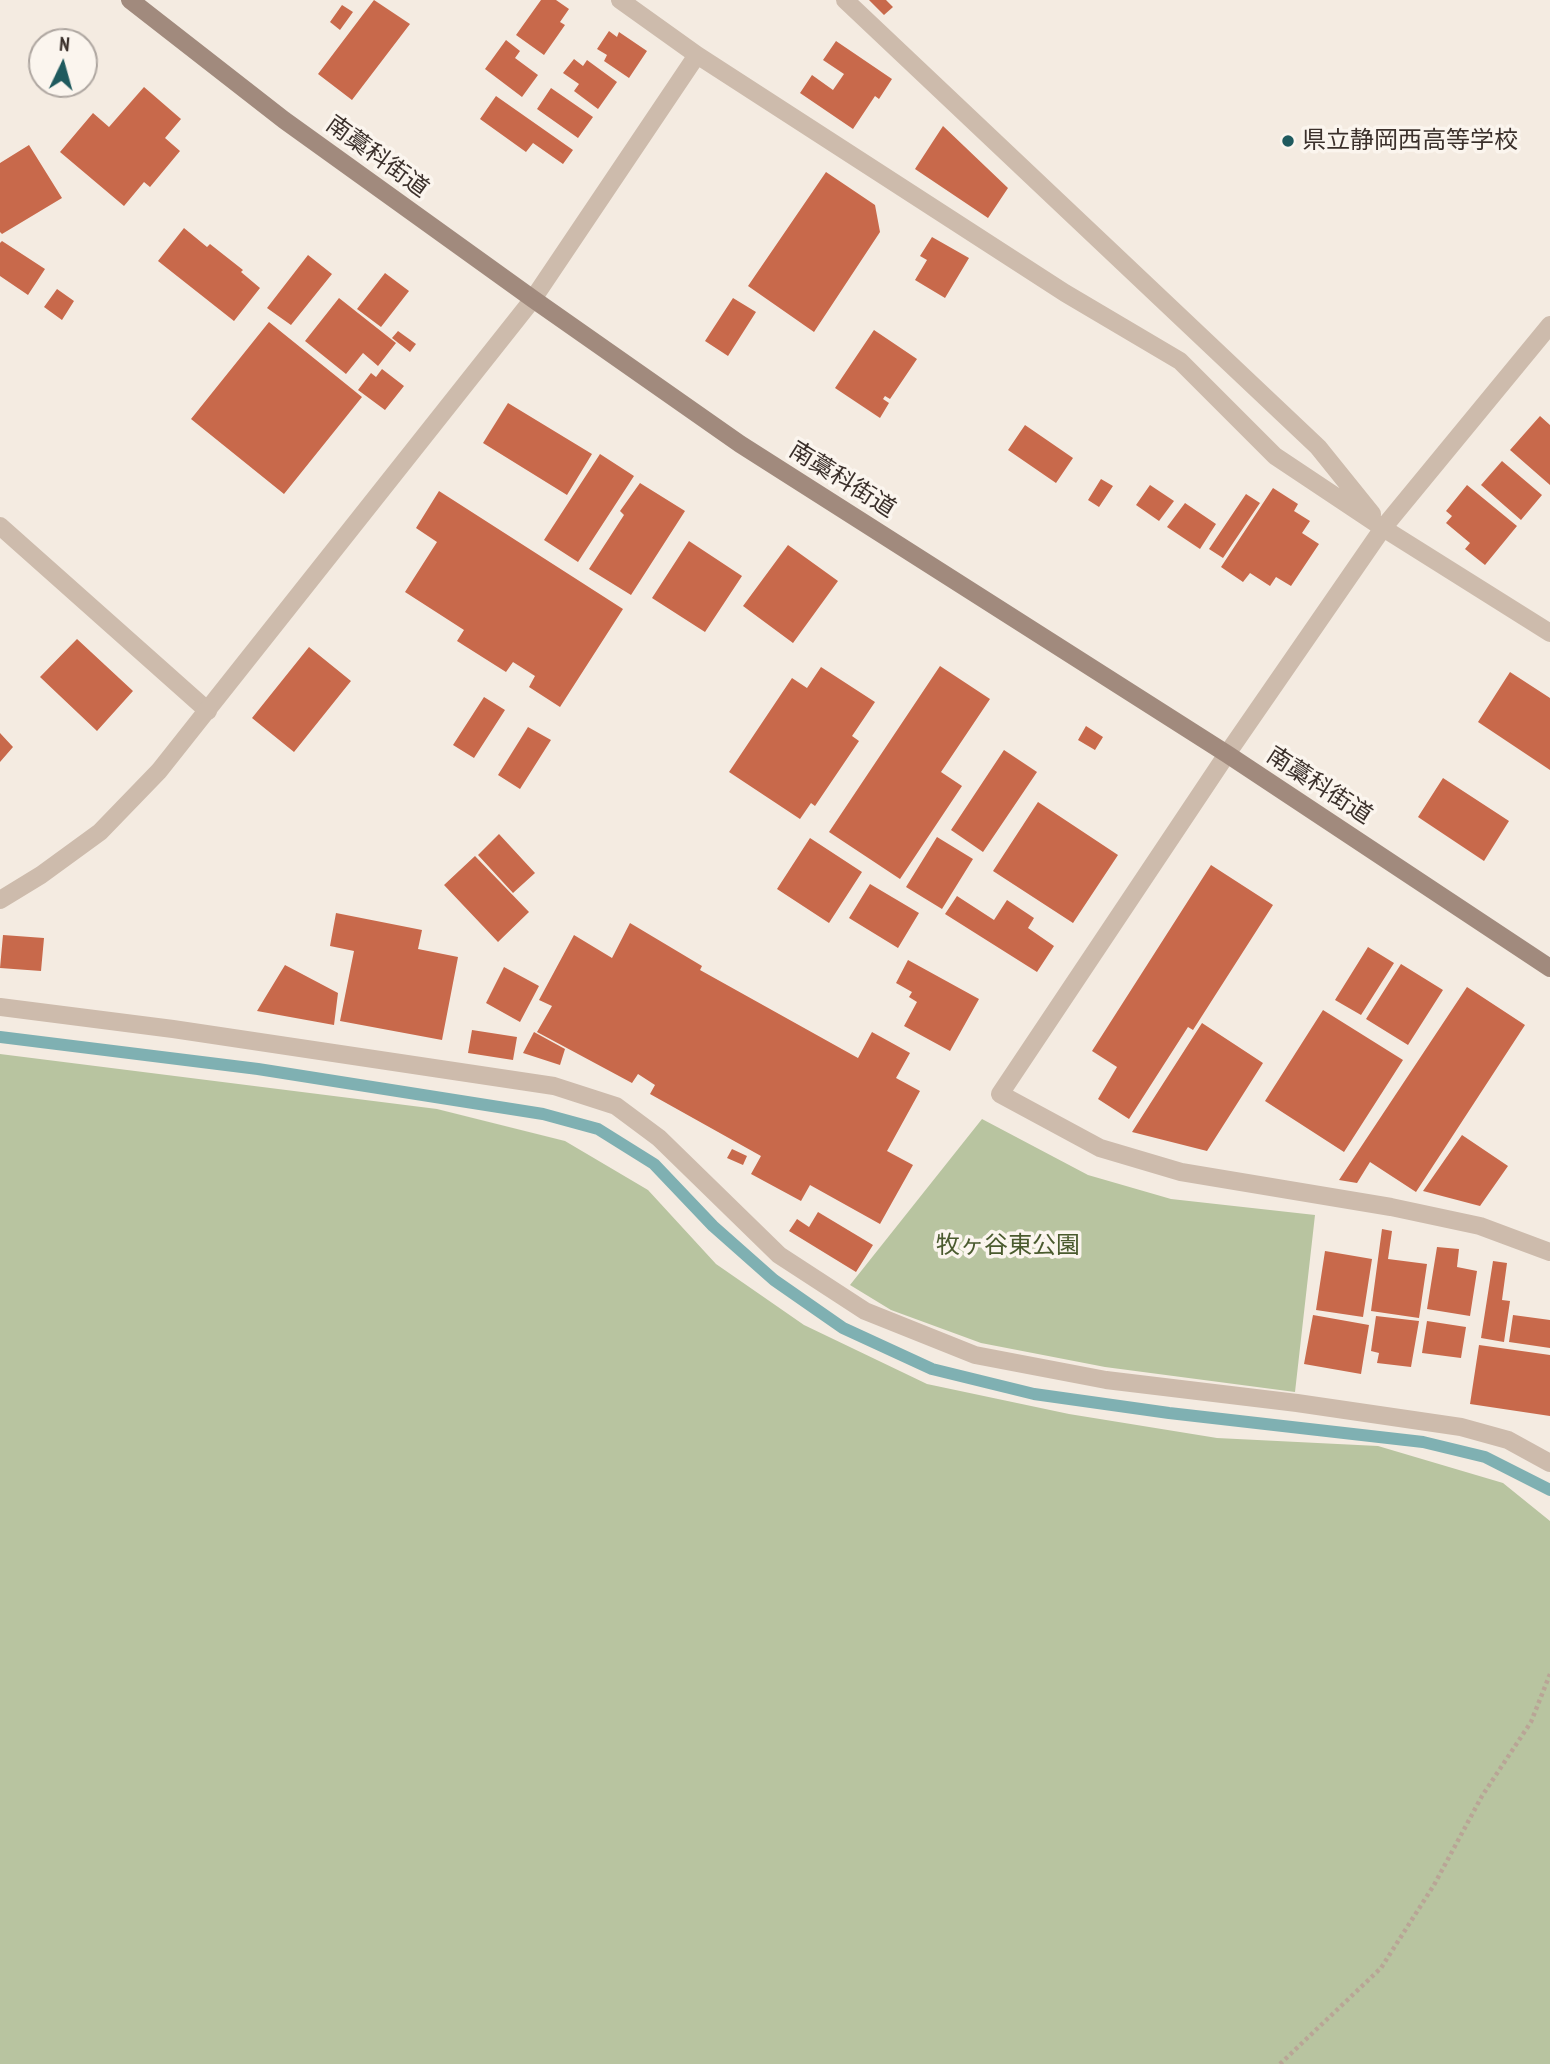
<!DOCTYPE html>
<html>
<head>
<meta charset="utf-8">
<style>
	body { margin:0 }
	#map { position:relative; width:1550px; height:2064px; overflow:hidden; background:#f4ebe1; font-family:"PT Sans Narrow",sans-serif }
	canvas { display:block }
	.north { position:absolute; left:28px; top:28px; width:70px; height:70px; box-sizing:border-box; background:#fbf5ee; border:2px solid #aea6a0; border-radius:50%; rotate:5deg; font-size:19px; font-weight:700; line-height:28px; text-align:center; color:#3b302b }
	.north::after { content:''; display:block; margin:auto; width:24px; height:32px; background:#1f5a5e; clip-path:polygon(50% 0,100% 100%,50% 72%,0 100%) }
</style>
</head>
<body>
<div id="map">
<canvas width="1550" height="2064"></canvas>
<div class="north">N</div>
</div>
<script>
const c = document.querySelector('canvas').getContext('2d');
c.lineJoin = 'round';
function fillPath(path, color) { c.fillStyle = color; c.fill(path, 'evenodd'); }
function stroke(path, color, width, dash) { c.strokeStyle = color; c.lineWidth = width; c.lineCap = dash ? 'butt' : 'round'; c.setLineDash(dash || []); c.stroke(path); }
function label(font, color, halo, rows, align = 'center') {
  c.font = font + ' "PT Sans Narrow","Noto Sans JP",sans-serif'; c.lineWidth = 7; c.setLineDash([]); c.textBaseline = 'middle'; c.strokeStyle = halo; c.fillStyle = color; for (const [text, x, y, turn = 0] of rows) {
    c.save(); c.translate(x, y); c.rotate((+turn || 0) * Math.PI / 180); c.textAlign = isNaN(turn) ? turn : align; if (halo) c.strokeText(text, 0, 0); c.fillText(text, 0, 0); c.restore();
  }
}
fillPath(new Path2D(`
	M0,1054L437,1109L565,1141L648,1190L716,1264L804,1325L927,1384L1069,1414L1217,1438L1378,1446L1503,1483L1550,1521V2064H0Z
	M982,1119L1088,1175L1171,1199L1315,1215L1295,1392L1105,1367L981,1343L891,1310L850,1285Z`), '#b8c4a0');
stroke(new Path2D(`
	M0,1037L258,1069L543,1114L598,1129L654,1164L713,1226L774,1280L843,1328L932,1369L1034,1394L1169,1413L1423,1442L1485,1457L1550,1490`), '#7fb0b2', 12);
fillPath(new Path2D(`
	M374,0L410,24L352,100L318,74Z
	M541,0H556L569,9L560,22L565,25L544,55L516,35Z
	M869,0H886L893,7L884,15Z
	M342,5L353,12L340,30L330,22Z
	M609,31L617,37L619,32L647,51L629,78L604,61L607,55L597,49Z
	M506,40L520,51L515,58L538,75L522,97L485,69Z
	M836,41L892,79L879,99L875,96L853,129L800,93L812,75L833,90L844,74L823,60Z
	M574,59L583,66L587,60L617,82L598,109L574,91L579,84L563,73Z
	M144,87L181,119L165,138L180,151L150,187L144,182L124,206L60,152L93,113L109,127Z
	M551,88L593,117L578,138L537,109Z
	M496,96L573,150L563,164L533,143L526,152L480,119Z
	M943,126L1008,188L988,218L915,169Z
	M29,145L62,198L2,234L0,232V163Z
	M826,172L875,205L880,232L814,332L748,286Z
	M184,228L207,247L210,244L243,270L241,272L260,288L234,321L158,261Z
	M932,237L969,258L945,298L915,280L927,260L920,256Z
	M2,241L45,269L28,295L0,276V243Z
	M308,255L332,274L291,325L267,308Z
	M385,273L409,291L381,327L357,309Z
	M57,289L74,301L62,320L44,307Z
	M339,298L396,343L378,366L363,353L346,374L305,341Z
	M733,298L756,312L728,356L705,341Z
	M269,322L362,397L284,494L191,419Z
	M874,330L917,359L890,399L885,396L883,399L889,403L880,418L835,388Z
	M398,331L416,344L410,352L392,338Z
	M382,369L404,386L385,410L358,390L371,373L376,377Z
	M508,403L592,454L567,495L483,443Z
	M1540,416L1550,425V485L1510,450Z
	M1025,425L1073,458L1056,483L1008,450Z
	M600,454L634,476L578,562L544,540Z
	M1502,461L1542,495L1521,520L1481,485Z
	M1101,479L1113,486L1099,507L1088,500Z
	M640,483L685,511L631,595L589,569L624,515L620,511Z
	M1150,485L1174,501L1159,521L1136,505Z
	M1467,485L1517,526L1485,565L1465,549L1470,543L1446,523L1452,516L1446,511Z
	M1273,488L1298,504L1294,511L1310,521L1302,533L1319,544L1291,586L1276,577L1270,586L1250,573L1243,582L1221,567Z
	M439,491L623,609L560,707L529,687L535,676L513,662L506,672L457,641L464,630L405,592L437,542L416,528Z
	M1246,494L1260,503L1223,558L1209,549Z
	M1185,503L1216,524L1200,549L1167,527Z
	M689,541L742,576L705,632L652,598Z
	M788,545L838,581L793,643L743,606Z
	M77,639L133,691L97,731L40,677Z
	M309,647L351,681L294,752L252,718Z
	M940,666L990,699L941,772L962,786L900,879L829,832Z
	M821,667L875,702L852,736L859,741L815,806L811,803L800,819L729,772L792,678L807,688Z
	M1510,672L1550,698V770L1478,722Z
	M484,697L505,710L474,758L453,745Z
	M1086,726L1103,737L1095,750L1078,740Z
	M528,727L551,740L520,789L498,775Z
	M0,733L13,747L0,762Z
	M1004,750L1037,772L983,852L951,830Z
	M1443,778L1509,821L1484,861L1418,817Z
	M1038,802L1118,855L1073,923L993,871Z
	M499,834L535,873L513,893L478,855Z
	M937,837L973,859L942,909L906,887Z
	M810,838L862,872L829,923L777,889Z
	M475,856L529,912L498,942L444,885Z
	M1211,865L1273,905L1193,1030L1188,1027L1129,1119L1098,1099L1117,1067L1092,1051Z
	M870,884L919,913L898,948L849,918Z
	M957,896L994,920L1007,900L1034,918L1028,928L1054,946L1037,972L945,914Z
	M336,913L422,930L418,949L458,957L442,1040L340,1021L354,951L330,946Z
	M630,923L702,966L700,970L858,1058L872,1032L910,1053L896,1078L920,1091L887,1151L913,1165L880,1224L810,1185L801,1201L751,1174L761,1156L650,1094L655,1085L638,1074L632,1083L537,1032L552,1006L539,1000L574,935L612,958Z
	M3,935L44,938L41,971L0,968Z
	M1368,947L1394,963L1361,1015L1335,1000Z
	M908,960L979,999L950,1051L904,1026L917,1002L909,997L912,992L896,983Z
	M1401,964L1443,990L1408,1045L1366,1019Z
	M285,965L338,993L334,1025L257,1011Z
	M504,967L539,986L520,1022L486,1003Z
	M1467,987L1525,1025L1416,1192L1370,1162L1357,1183L1339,1180Z
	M1323,1010L1403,1060L1344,1152L1265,1101Z
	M1202,1023L1263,1063L1207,1151L1132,1132Z
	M472,1030L517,1037L513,1060L468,1053Z
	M534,1032L565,1049L560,1065L523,1053Z
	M1462,1135L1508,1166L1480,1206L1423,1191Z
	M732,1149L747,1156L743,1165L727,1158Z
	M818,1212L873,1245L856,1272L789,1231L797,1219L809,1227Z
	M1382,1229L1392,1231L1388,1259L1427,1264L1419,1318L1371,1311Z
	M1437,1247L1459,1249L1457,1267L1477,1271L1470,1316L1427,1309Z
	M1325,1251L1372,1259L1363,1317L1316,1310Z
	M1493,1261L1507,1263L1502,1300L1510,1301L1504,1342L1481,1338Z
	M1313,1315L1369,1325L1361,1374L1304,1364Z
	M1513,1315L1550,1320V1348L1509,1342Z
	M1376,1316L1419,1321L1411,1367L1377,1363L1379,1353L1371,1351Z
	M1427,1321L1466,1327L1461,1358L1422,1353Z
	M1479,1345L1550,1355V1416L1470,1404Z`), '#c8694b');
stroke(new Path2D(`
	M1280,2064L1381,1968L1434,1885L1482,1796L1531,1722L1550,1674`), '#b9a596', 4.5, [3.5, 3.5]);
stroke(new Path2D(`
	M620,0L697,55L1065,293L1180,361L1275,456L1383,528L1550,633
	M845,0L1318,447L1372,514
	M533,299L697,55
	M1550,325L1383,528L1227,754L1000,1094L1100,1148L1181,1172L1391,1207L1480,1226L1550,1252
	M0,526L208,711
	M0,1007L173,1029L554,1086L616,1106L659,1138L779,1255L865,1311L975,1355L1106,1380L1297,1403L1461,1427L1508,1440L1550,1463`), '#cdbbac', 18);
stroke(new Path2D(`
	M0,900L41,875L100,832L159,771L533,299`), '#cdbbac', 18);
stroke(new Path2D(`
	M130,0L284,120L533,299L740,444L1227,754L1550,968`), '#a18a7d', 18);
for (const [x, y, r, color] of [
	[1288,141,7,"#1f5a5e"]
]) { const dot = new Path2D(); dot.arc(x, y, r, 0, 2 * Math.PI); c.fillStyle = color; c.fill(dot); stroke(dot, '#fbf5ee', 2.5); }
label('24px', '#3b302b', '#fbf5ee', [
	["県立静岡西高等学校",1302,141]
], 'left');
label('24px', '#3b302b', '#fbf5ee', [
	["南藁科街道",377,157,36],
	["南藁科街道",842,480,32],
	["南藁科街道",1319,786,33]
]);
label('24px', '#4a5a2e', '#fbf5ee', [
	["牧ヶ谷東公園",1008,1246]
]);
</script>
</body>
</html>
